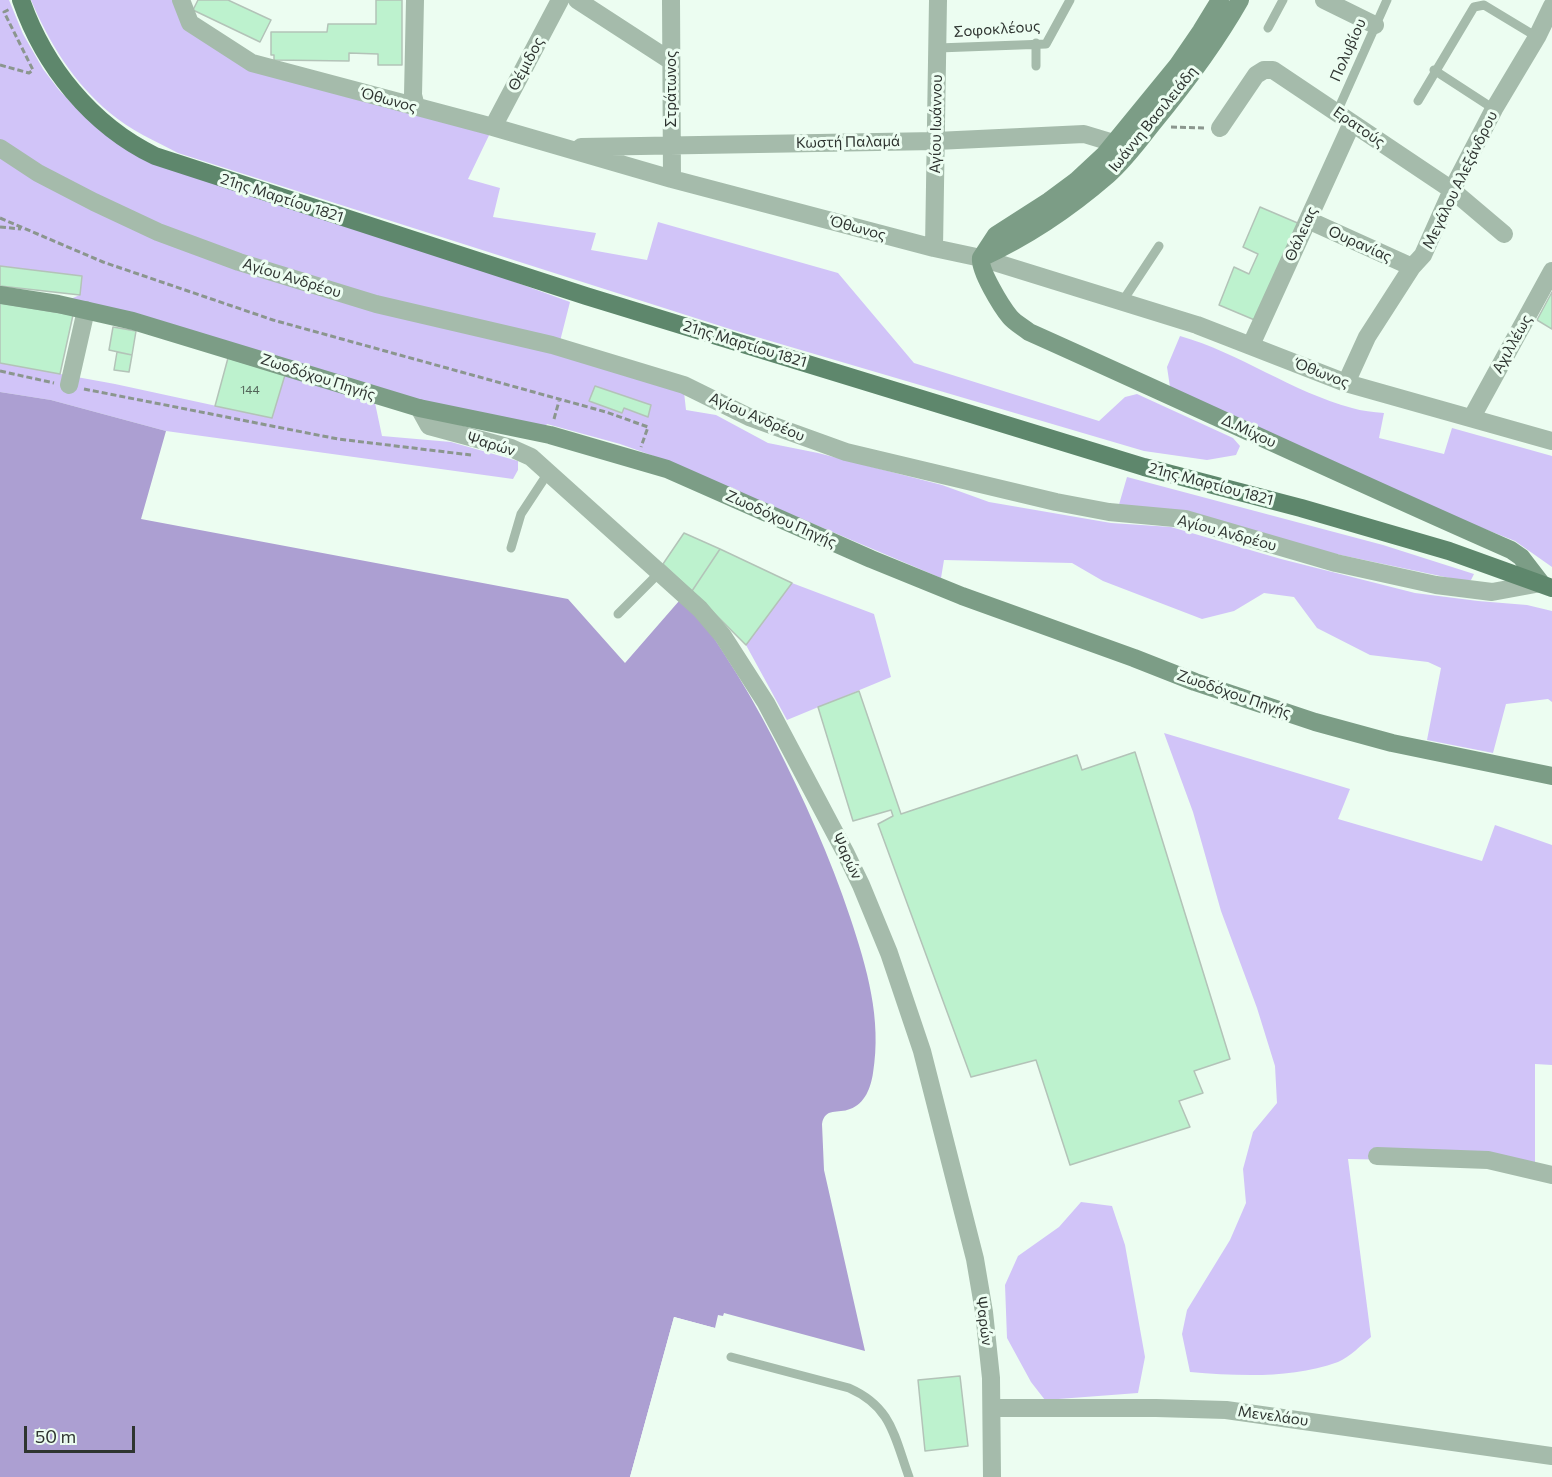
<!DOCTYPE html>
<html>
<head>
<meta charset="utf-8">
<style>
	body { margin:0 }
	#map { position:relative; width:1552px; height:1477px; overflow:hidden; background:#ecfdf1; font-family:Commissioner,sans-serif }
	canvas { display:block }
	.scale { position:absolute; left:24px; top:1426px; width:111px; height:27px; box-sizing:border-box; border:3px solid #2e3430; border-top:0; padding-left:8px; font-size:18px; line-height:21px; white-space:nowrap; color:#2e3430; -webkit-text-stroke:4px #ecfdf1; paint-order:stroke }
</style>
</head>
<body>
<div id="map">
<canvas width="1552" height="1477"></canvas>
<div class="scale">50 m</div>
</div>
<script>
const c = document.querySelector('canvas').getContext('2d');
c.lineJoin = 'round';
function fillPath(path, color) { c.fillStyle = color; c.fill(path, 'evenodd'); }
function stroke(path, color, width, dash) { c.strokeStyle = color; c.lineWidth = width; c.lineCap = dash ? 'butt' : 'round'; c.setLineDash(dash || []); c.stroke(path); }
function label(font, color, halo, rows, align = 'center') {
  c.font = font + ' Commissioner,sans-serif'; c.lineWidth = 6; c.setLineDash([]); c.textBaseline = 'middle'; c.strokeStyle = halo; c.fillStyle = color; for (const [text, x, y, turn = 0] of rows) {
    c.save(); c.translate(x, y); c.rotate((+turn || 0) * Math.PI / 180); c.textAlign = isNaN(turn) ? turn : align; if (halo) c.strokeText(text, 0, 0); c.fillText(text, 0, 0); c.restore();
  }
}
fillPath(new Path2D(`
	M0,0H9L23,34L43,69L59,90L82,114L123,145L232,179L570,302L557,353L684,392L686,410L716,415L768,443L818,453L942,485L989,502L1111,523L1171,527L1281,559L1415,593L1478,601L1527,605L1552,611V702L1548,699L1506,704L1493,753L1427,740L1441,668L1428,662L1370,655L1317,628L1294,597L1264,593L1234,611L1202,619L1103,581L1072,563L944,560L941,578L651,455L620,444L547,424L545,427L425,401L58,304L80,295L82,276L0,266Z
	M31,0H181L190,23L252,63L493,127L468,179L500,188L493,217L596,233L591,250L647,260L658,222L838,273L914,363L1099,421L1125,397L1137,394L1233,438L1240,446L1236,455L1207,460L1144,451L733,330L178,153C155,141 130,130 110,113C74,83 49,43 31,0Z
	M1180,336C1240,353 1292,392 1352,408C1362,411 1373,412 1384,413L1379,438L1444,454L1452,428L1552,456V567L1515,541L1434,509L1170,387L1167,367Z
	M0,363L115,384L272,418L285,375L375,403L382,436L451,442L518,461V470L513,479L166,431L51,400L0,392Z
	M1127,477L1383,545L1474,574L1471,580L1464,581L1118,508Z
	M792,583L874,614L891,677L787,720L746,645Z
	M1164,733L1350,789L1338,819L1482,861L1495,825L1552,845V1065L1535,1064V1176L1456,1161L1348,1159L1371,1337C1361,1345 1350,1357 1338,1362C1291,1379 1239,1376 1190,1372L1182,1334L1187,1310L1230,1240L1246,1203L1243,1169L1253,1132L1277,1103L1275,1066L1257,1008L1221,911L1193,812Z
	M1081,1202L1112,1206L1125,1245L1145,1357L1138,1393L1045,1400L1031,1382L1007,1338L1005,1285L1018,1256L1059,1227Z`), '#d1c4f8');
fillPath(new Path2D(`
	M0,392L51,400L166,431L141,519L568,599L625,663L679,601C687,609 698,617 705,626C712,634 717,643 723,652C742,681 759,711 775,742C804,799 830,857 850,917C867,968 882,1019 873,1073C871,1087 865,1104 850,1109C838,1114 825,1107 822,1124L824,1170L865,1351L724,1313L723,1316L718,1315L715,1328L674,1317L630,1477H0Z`), '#ac9fd2');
fillPath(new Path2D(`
	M674,1317L715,1328L714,1331L676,1321L633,1477H630Z`), '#ecfdf1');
const building = new Path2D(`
	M198,0H228L271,20L260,42L193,10Z
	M376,0H402V65H378V54L349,53V61L274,60V55H271V32H327L328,24H376Z
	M1260,207L1300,224L1257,321L1219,305L1234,267L1249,274L1258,254L1243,247Z
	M0,266L82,276L80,295L0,286Z
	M1552,292V329L1537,320Z
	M0,303L73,315L60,374L0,363Z
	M113,327L136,331L132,355L109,350Z
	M117,352L132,355L129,372L114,370Z
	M228,358L285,375L272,418L215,406Z
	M595,386L651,405L648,417L624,408L622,413L589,401Z
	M684,533L720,549L692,591L663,564Z
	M720,549L792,583L746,645L692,591Z
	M859,691L901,814L1077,755L1082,770L1135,752L1230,1059L1194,1071L1203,1093L1179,1101L1190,1127L1070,1165L1036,1060L971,1077L878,824L893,816L891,810L853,821L818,707Z
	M960,1376L968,1446L925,1451L918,1380Z`);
fillPath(building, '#bdf2ce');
stroke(building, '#b3c3b8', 1.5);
stroke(new Path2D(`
	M0,65L29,73L33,70L4,12L10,9
	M1171,127L1206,128
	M0,218L103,262L273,320L606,412L648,427L641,447
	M0,227L21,229
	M0,371L54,383
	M84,389L338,439L471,455
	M554,419L559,401`), '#8b968e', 3, [6, 3]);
stroke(new Path2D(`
	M1268,28L1283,0
	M1036,43V66
	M938,48L1046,44L1070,0
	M1434,70L1494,109
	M1418,101L1474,7L1484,5L1537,37
	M1337,112L1387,0
	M1122,302L1159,246
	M511,548L521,514L548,473
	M618,614L658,574
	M731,1357L849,1388C892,1407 894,1436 909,1477`), '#a5bbab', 9);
stroke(new Path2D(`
	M181,0L190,23L252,63L493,127L672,179L934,248L981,258L1197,325L1346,383L1552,441
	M415,0L413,95L416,107
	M577,0L671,61
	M671,0L672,179
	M1324,0L1375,25
	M493,127L560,0
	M1220,128L1256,75L1264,70H1273L1452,190L1504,234
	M581,147L936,141L1084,134L1127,147
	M0,148L38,173L94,202L158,232L239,262L376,304L552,345L684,385L749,417L846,452L1056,502L1109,512L1185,519L1336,563L1436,585L1492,592L1541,583
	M1308,220L1412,267
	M934,248L938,0
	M1251,345L1352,123
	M1346,383L1367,337L1412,267L1423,255L1452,190L1494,109L1537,37L1552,6
	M69,385L86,310
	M419,408L429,426L511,448L531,457L700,609L723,636L766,703L845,852L861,885L889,953L922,1051L975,1259L984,1312L991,1378L992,1477
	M1472,417L1552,271
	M1377,1156L1488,1160L1552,1175
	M992,1408H1156L1226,1410L1552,1456`), '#a5bbab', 18);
stroke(new Path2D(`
	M981,258C979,270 1001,306 1010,317C1015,323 1023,327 1029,332C1190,404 1349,479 1511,550L1521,557L1541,583
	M981,258C1027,237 1070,208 1108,175C1125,160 1139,141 1153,123C1185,84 1215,44 1240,0
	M981,258L996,235L1049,201L1076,181L1105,154L1177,66L1201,31L1220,0
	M0,295L58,304L133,321L419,408L550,435L667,469L871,559L962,596L1134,658L1195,682L1315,722L1392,743L1552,776`), '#7c9d86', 18);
stroke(new Path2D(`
	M21,0C44,66 91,125 155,156L586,296L1144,467L1301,508L1449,551L1552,588`), '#5e876c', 18);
label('12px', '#526458', null, [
	["144",250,390]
]);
label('15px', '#2e3430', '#ecfdf1', [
	["Σοφοκλέους",997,29,-4],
	["Πολυβίου",1348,50,-66],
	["Θέμιδος",526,64,-62],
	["Στράτωνος",671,89,-90],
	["Όθωνος",389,100,15],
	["Ιωάννη Βασιλειάδη",1153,119,-51],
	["Αγίου Ιωάννου",936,124,-89],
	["Ερατούς",1359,127,35],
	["Κωστή Παλαμά",848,142,-1],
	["Μεγάλου Αλεξάνδρου",1460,180,-64],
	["21ης Μαρτίου 1821",282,198,18],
	["Όθωνος",858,228,15],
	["Θάλειας",1301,234,-66],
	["Ουρανίας",1360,244,24],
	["Αγίου Ανδρέου",292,278,17],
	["21ης Μαρτίου 1821",745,344,17],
	["Αχιλλέως",1512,344,-61],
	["Όθωνος",1322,373,21],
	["Ζωοδόχου Πηγής",318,377,18],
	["Αγίου Ανδρέου",757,417,23],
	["Δ.Μίχου",1249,431,25],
	["Ψαρών",491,444,17],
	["21ης Μαρτίου 1821",1211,484,15],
	["Ζωοδόχου Πηγής",781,519,24],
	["Αγίου Ανδρέου",1227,533,15],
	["Ζωοδόχου Πηγής",1234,694,19],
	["Ψαρών",847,856,64],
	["Ψαρών",984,1321,82],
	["Μενελάου",1273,1416,8]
]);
</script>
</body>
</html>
